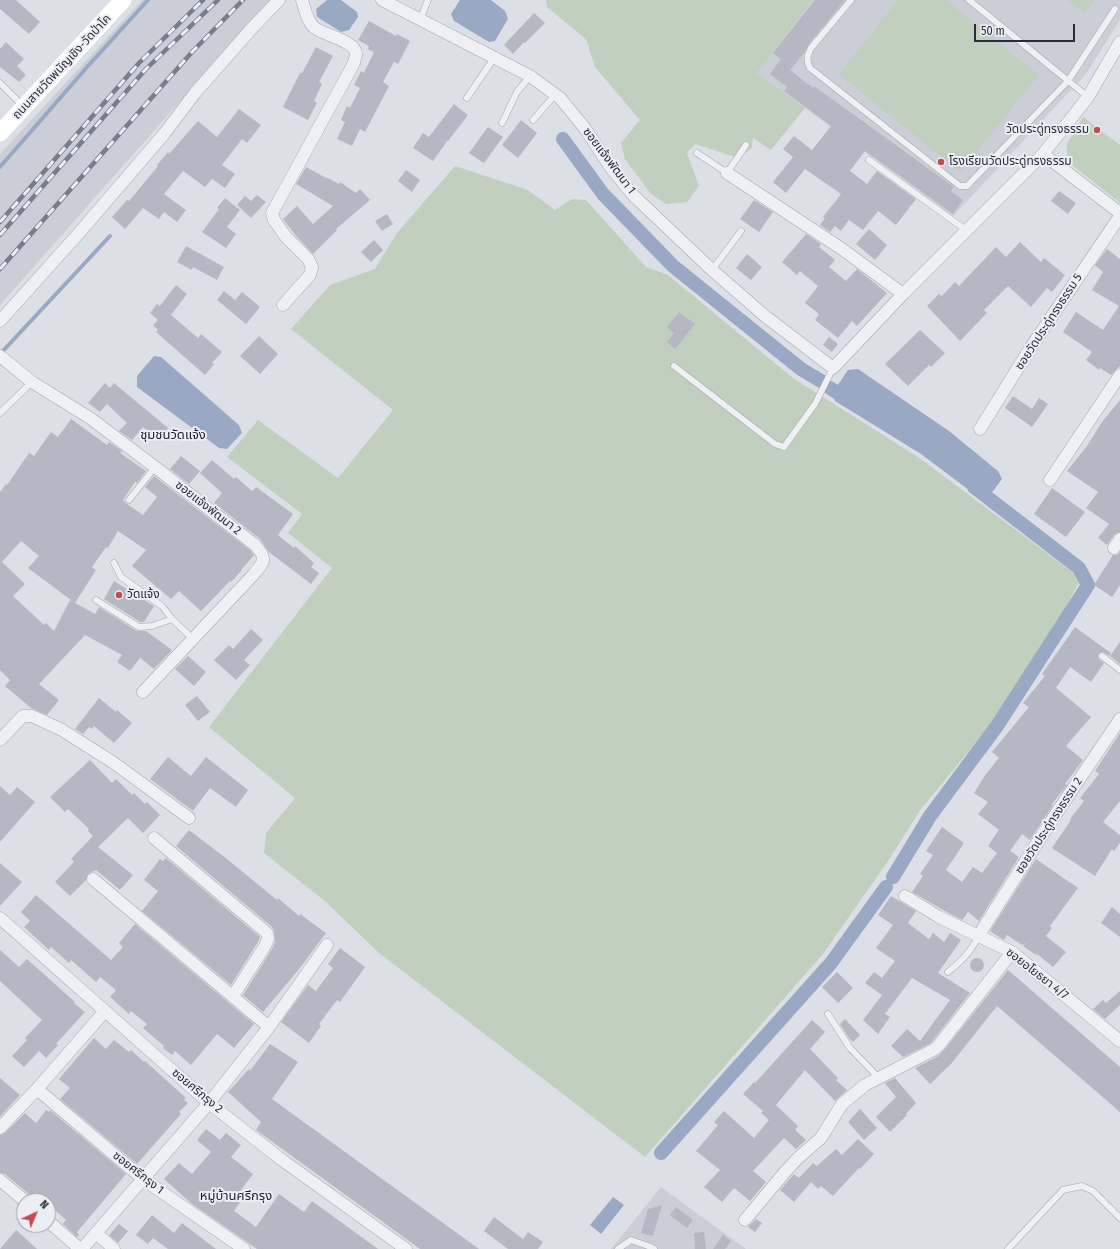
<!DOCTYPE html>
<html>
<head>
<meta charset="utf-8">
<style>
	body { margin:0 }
	#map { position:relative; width:1120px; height:1249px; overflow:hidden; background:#dddfe6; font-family:"Fira Sans Condensed",sans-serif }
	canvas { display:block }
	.north { position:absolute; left:16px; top:1193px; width:40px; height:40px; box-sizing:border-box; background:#eceef4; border:1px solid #9ea0aa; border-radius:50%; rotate:44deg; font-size:11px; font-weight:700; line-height:16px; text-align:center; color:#282c3b }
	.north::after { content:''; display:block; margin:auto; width:14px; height:18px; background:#c34a4d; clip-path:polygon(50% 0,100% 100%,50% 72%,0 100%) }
	.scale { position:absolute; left:974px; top:24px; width:101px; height:18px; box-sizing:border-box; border:2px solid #282c3b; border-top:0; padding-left:5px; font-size:12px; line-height:14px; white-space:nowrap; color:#282c3b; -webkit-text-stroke:3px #eceef4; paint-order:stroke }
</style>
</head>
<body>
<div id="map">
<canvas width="1120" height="1249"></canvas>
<div class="north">N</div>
<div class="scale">50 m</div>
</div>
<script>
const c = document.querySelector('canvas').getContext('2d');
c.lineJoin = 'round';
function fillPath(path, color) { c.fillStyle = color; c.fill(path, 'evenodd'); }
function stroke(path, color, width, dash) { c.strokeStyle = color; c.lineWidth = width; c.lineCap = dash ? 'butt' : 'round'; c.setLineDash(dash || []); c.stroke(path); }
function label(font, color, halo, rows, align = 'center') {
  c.font = font + ' "Fira Sans Condensed","Noto Sans Thai",sans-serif'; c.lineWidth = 4; c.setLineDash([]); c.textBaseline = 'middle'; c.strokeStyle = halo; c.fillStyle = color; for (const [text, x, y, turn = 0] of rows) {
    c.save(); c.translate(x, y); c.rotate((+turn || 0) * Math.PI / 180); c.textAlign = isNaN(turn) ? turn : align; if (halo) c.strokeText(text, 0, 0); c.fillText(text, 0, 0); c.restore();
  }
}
fillPath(new Path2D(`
	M142,0H274L191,89L0,305V154Z
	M813,0H1120V20L1086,74L953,216L757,73Z
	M661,1187L746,1249H611Z`), '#cbced7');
fillPath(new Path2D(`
	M546,0H813L757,73L805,108L771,150L753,138L752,148L738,158L695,144L687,153L699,186L687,202L666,204L651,194L625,159L621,143L640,120L595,67L586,39L547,7Z
	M898,0H946L1039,75L960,172L839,74Z
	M1068,0H1095L1084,13Z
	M1083,117L1120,145V203L1067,161V144Z
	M455,166L528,190L555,210L572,199L586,200L646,267L668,275L793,378L918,457L1075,574L1079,582L1052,634L993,722L921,809L890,858L823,954L645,1157L379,953L326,902L264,853L266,833L295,798L209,727L332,568L288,533L302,514L227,457L258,420L338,478L393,410L291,329L330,285L375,269L397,233Z`), '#c1cfbf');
fillPath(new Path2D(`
	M327,0H341L357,12L358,17L349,30L341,32L317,17L316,9Z
	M460,0H491L505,11L508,19L495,41L489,42L454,21L451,14Z
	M154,356L161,357L239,425L242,433L227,449L219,448L137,387V376Z
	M858,369L949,431L998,471L1002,479L987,499L982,500L921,454L835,401L833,392L848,370Z
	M613,1197L624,1205L601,1234L590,1225Z`), '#9aa9c3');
stroke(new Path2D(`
	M0,167L88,66L148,0
	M2,352L110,236`), '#9aa9c3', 4);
stroke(new Path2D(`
	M563,139L603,194L673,266L801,369L821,381
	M830,388L850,401
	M893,877L930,816L997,726L1088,585L1079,568L974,487
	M661,1153L831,963L886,887`), '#9aa9c3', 14);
fillPath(new Path2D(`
	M0,0H16L40,22L29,34L0,9Z
	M815,0H845L808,45L804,53L790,70L813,88L814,86L954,187L951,191L963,200L953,214L865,151L850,171L867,184L877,171L916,199L896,225L878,211L863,230L849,220L841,231L835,226L830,232L820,225L825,218L823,217L841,194L805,169L786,193L773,182L793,157L783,149L794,136L812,150L831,126L784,91L787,87L770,74L781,59L773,53Z
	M534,13L545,23L525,43L524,42L513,54L504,45Z
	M369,21L396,36L397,34L410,41L398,64L394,62L383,82L389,86L365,132L360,129L352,146L337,139L345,122L341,120L347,106L350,108L360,88L354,85L361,71L364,73L374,52L368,49L369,46L358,40Z
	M6,42L24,59L17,66L26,75L19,82L0,67V49Z
	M316,47L333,56L319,82L322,84L314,101L317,103L308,120L283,107L300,73H302Z
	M454,104L468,115L448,141V140L433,161L413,148L423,133L429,137Z
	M239,109L261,125L247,143L242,139L222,165L235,174L225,188L212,179L205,187L183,171L164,194L186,210L177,222L164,212L159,219L143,208L125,229L112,217L127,200L129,201L158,166L157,165L168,152L169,154L198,121L217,137Z
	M521,120L537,133L518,158L502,145Z
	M488,127L503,137L484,163L469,153Z
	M306,167L326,178V177L339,184L340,182L356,193L360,189L370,200L336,229L337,230L313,254L297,237L283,219L297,206L313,224L333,206L296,184Z
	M406,170L420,180L412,192L398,181Z
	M1059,191L1076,203L1068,214L1051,201Z
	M257,195L266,202L251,218L237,205L245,196L251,201Z
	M225,198L240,210L227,227L236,234L226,248L202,232L219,209L217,208Z
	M754,200L773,212L759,232L740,219Z
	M387,214L393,224L382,231L375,221Z
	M869,229L887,245L875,260L856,244Z
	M806,234L821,244L819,247L835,260L829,267L846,281L857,269L887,293L857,326L852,321L838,338L815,320L819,314L805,303L818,286L800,271L797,275L782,262Z
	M374,240L383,250L371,262L361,252Z
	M1020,242L1041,262L1044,258L1065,275L1052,292L1047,288L1031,307L1008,286L984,310L987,313L960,341L927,306L939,294L942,296L955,282L959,286L996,247L1006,257Z
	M186,246L224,267L217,280L193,267L192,270L177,262Z
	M1107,249L1120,259V366L1111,375L1100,368L1099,370L1086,360L1092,352L1063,332L1076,312L1103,330L1119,306L1092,290L1103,272L1095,265Z
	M747,254L762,267L751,280L736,268Z
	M176,285L187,294L171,315L198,338L201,334L222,352L212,363L214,364L205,375L156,332L158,330L153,325L158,320L150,313L157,304L160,306Z
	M224,291L235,300L242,292L260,307L246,324L217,300Z
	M679,312L695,324L675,349L667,342L674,333L667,327Z
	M920,330L945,353L931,367L929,365L908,386L885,364Z
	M259,336L278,354L260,374L240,356Z
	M829,337L838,344L832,352L823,345Z
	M105,383L110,388L114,383L168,428L159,440L143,427L132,440L119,431L127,423L107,404L100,412L88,403Z
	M1013,396L1032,409L1039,398L1048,404L1032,427L1005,408Z
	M1120,400V532L1114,535L1107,545L1098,538L1109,524L1086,508L1098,492L1067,471L1087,446L1102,422Z
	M71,419L107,445L109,442L122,451L120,453L146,471L137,483L135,482L123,500L127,504L143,515L157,497L145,487L154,476L250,550L254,555L241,570H242L231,582L230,581L201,611L179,591L171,599L132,566L146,550L118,531L108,548L106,547L92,567L96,570L75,603L28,568L39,556L21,541L2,562L25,584L13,596L44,625L46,623L54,631L70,600L95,614L99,607L137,631H146L172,650L154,669L140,658L130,671L117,662L122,655L85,635L39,684L59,700L47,715L31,708L5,686L10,680L0,670V492L6,484L7,485L29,453L34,456L51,432L58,437Z
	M181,456L200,471L189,484L170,469Z
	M212,460L234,479L236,477L252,491L256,487L293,514L278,535L294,548L295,546L314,563L311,567L319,573L311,584L269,552L260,539L214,503L222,493L200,473Z
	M1052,488L1085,512L1066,537L1034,514Z
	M1120,552V585L1112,597L1094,585L1113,555H1117Z
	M114,581L154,606L144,622H140L104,599Z
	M1075,627L1111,653L1109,656L1103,652L1098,654V658L1104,663L1091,682L1070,667L1056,688L1091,717L1066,746L1083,760L1065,784L1067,785L1052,804L1053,805L1030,840L1022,834L1010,851L1019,857L979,921L968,912L962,920L943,910L912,892L923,876L920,874L933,855L926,851L942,827L964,843L946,870L962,882L973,867L982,873L997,853L988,846L999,830L978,814L988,802L974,793L986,774L999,758L992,752L1029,707L1023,703L1045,676L1042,674Z
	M251,629L263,640L244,660L250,665L236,680L214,660L229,645L233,649Z
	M1120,642V664L1110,656Z
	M188,656L206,672L194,686L175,669Z
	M197,696L210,712L198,721L185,705Z
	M99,698L116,712L117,710L132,723L114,743L94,726L92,729L89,727L83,734L75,729Z
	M1120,733V801L1103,822L1120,835V843L1114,851L1112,849L1095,876L1052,848L1071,820L1070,819L1084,801L1080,798L1099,774L1095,771Z
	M168,757L191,776L206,757L248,790L236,807L210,788L193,811L150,779Z
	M90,760L112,783L116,779L132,795L134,793L145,804L147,802L160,815L143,833L128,818L98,847L133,875L120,890L96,870L88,874L86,880L70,896L55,882L74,862L71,859L93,836L88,831L89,829L68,809L65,812L50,797Z
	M0,786L10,795L17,787L35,802L0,842Z
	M189,830L227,859L277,900L278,898L299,916L300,914L326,933L300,968L263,1012L243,995L272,949L275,942L274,931L272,927L176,846Z
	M166,858L260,937L258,942L231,985L142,911L158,891L144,880L160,859L163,861Z
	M1036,859L1078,888L1050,926L1052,928L1046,936L1066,952L1053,967L1037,954L1036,955L1023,946L1026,943L1022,945L1007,935L1004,940L990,931Z
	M0,863L22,882L0,906Z
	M36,895L111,960L123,947L119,943L135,924L254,1024L234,1048L217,1034L191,1065L175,1051L172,1055L163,1048L164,1046L143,1028L147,1024L131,1011L129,1014L110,997L116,990L100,977L96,982L71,960L69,963L51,947L49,950L24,927L30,921L21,912Z
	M891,896L916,911L908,923L929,939L933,933L944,942L950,933L961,940L938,973L970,993L931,1043L903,1057L891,1046L907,1029L920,1041L950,1000L912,978L885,1014L890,1017L878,1034L863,1020L882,995L865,983L874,972L882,978L895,961L876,948L893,925L878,915Z
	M1112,907L1120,914V937L1101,923Z
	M340,948L365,967L340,1002L337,1000L319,1024L321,1026L309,1043L281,1022L308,985L316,991L333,968L328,964Z
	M0,950L19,967L27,959L75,1002L74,1003L85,1012L56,1044L58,1045L46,1058L39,1051L24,1067L12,1056L27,1040L25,1038L42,1020L0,981Z
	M970 965a7 7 0 1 1 14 0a7 7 0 1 1-14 0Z
	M1008,970L1120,1067V1112L997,1006L951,1064L930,1084L915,1068L938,1056L944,1050Z
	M837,972L853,988L838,1003L822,987Z
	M1120,991V1005L1105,1019L1093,1009L1103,1000L1106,1003Z
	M845,1019L860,1035L853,1042L849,1038L840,1024Z
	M812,1020L825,1032L810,1049L838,1078L836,1080L847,1090L835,1101L805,1070L776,1105L798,1126L795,1130L806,1140L796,1149L784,1138L753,1171L766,1182L750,1201L734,1188L722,1202L704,1187L720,1170L696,1151L718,1125L714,1122L724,1111L754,1138L769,1120L761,1113L763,1111L743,1094L754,1082L755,1083Z
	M94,1038L106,1049L114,1040L129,1052L131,1050L144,1062L145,1061L186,1098L184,1100L188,1103L179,1112L181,1114L137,1164L60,1099L70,1088L59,1079Z
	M270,1044L298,1062L272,1099L479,1249H420L256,1130L261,1122L228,1092L249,1069L250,1071Z
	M0,1078L20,1095L0,1117Z
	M895,1078L916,1103L906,1114L907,1115L890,1132L876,1117L896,1097L885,1083Z
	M860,1109L877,1128L864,1140L848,1122Z
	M46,1110L49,1112L50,1110L126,1174L77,1232L79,1235L77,1237L63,1224L66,1220L48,1204V1201H32L30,1195L5,1174L0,1173V1135L5,1133L25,1113L36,1123Z
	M206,1129L220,1140L226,1133L241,1145L231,1157L253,1174L235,1198L240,1202L234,1211L256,1227L279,1194L304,1212L312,1201L378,1249H257L192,1204L164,1179L179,1163L192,1174L211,1152L197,1140Z
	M858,1139L874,1154L860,1169L859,1168L833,1196L821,1186L818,1189L811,1182L794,1202L780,1190L794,1174L799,1178L813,1163L817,1166L836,1149L842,1155Z
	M662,1205L653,1236L641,1233L648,1209Z
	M676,1207L693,1220L687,1228L670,1215Z
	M152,1215L174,1233L182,1223L216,1249H168L153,1238L148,1244L136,1235Z
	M494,1217L523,1239L528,1232L543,1242L538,1249H508L484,1231Z
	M756,1219L762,1223L755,1232L748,1227Z
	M119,1224L128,1231L118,1243L109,1235Z
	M16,1230L37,1249H0Z
	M704,1232L706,1249H695L694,1233Z
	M723,1235L731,1241L725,1249H713Z`), '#b5b8c2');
const lane = new Path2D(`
	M851,0L811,48C807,56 806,60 810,68L960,186H967L1068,81L1115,9
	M969,0L1088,97
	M420,20L428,0
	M0,83L23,106
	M467,98L494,58
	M533,120L555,95
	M502,123L517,92L530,76
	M697,153L727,173L746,145
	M869,160L966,230
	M712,270L741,231
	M674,366L775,444L784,447L815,404L833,368
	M0,413L32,382
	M129,500L155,467
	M96,600L139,627L152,626L172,619L162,606L121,577L114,563
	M172,619L193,639
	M1102,656L1120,670
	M948,972C963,960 970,952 979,936
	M828,1014L850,1048L878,1077
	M618,1249L631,1240L651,1247L654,1249
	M1008,1249L1063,1190L1082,1186L1093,1191L1120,1218`);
const street = new Path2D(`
	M382,0L530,76L560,98L584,127L611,168L633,195L712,270L765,316L833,368L903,294L1043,154L1088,97L1120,42
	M1043,154L1120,213
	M727,173L842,249L903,294
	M283,305L310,275L312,267L308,259L286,237L274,220L272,213L354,63C354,60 356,57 356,54C356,41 324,35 315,28C307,22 305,9 302,0
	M0,321L79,233L164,134L195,93L253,27L279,0
	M0,356L32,382L90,418L155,467L255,545C268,559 264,562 253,575L143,692
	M980,429L1031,347L1120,216
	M1050,480L1120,375
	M1114,548L1120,539
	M0,740L23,716H32L62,730L114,763L189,818
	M154,838L267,933L268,939L265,946L233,996
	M93,879L269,1027
	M905,896L939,917L1012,952L1120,1041
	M0,918L209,1103L282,1160L406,1249
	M979,935L1051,821L1120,719
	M37,1089L143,1179L244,1249
	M0,1128L37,1089L105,1011
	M0,1180L25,1201
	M745,1220L785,1172L798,1158L821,1138L842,1104L865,1085L935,1049L939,1045L1012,952
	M48,1221L80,1249
	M96,1233L114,1249
	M82,1249L209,1103L269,1027L327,945`);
stroke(lane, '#a3a6af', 7);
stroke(street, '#a3a6af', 13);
stroke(lane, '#eff0f4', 6);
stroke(street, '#eff0f4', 12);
stroke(new Path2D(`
	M0,133L123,0`), '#fff', 17);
const rail = new Path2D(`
	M0,222L139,63L203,0
	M0,235L146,69L218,0
	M0,269L193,51L243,0`);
stroke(rail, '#787d8e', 4.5);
stroke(rail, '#eceef4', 3, [9]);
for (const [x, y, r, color] of [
	[1097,130,4,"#c34a4d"],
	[941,162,4,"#c34a4d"],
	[119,595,4,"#c34a4d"]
]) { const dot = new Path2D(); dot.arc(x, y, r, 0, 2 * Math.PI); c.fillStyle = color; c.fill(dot); stroke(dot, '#eceef4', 1.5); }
label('12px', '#282c3b', '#eceef4', [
	["ถนนสายวัดพนัญเชิง-วัดป่าโค",62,67,-47],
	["ซอยแจ้งพัฒนา 1",609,161,53],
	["ซอยวัดประดู่ทรงธรรม 5",1049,322,-57],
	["ซอยแจ้งพัฒนา 2",208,508,38],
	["ซอยวัดประดู่ทรงธรรม 2",1049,826,-57],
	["ซอยอโยธยา 4/7",1037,974,38],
	["ซอยศรีกรุง 2",197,1091,40],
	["ซอยศรีกรุง 1",138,1173,38]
]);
label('12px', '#282c3b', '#eceef4', [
	["วัดประดู่ทรงธรรม",1089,130,"right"],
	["โรงเรียนวัดประดู่ทรงธรรม",949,162],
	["วัดแจ้ง",127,595]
], 'left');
label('13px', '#1a1e2c', '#eceef4', [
	["ชุมชนวัดแจ้ง",173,435],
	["หมู่บ้านศรีกรุง",236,1196]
]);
</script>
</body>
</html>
